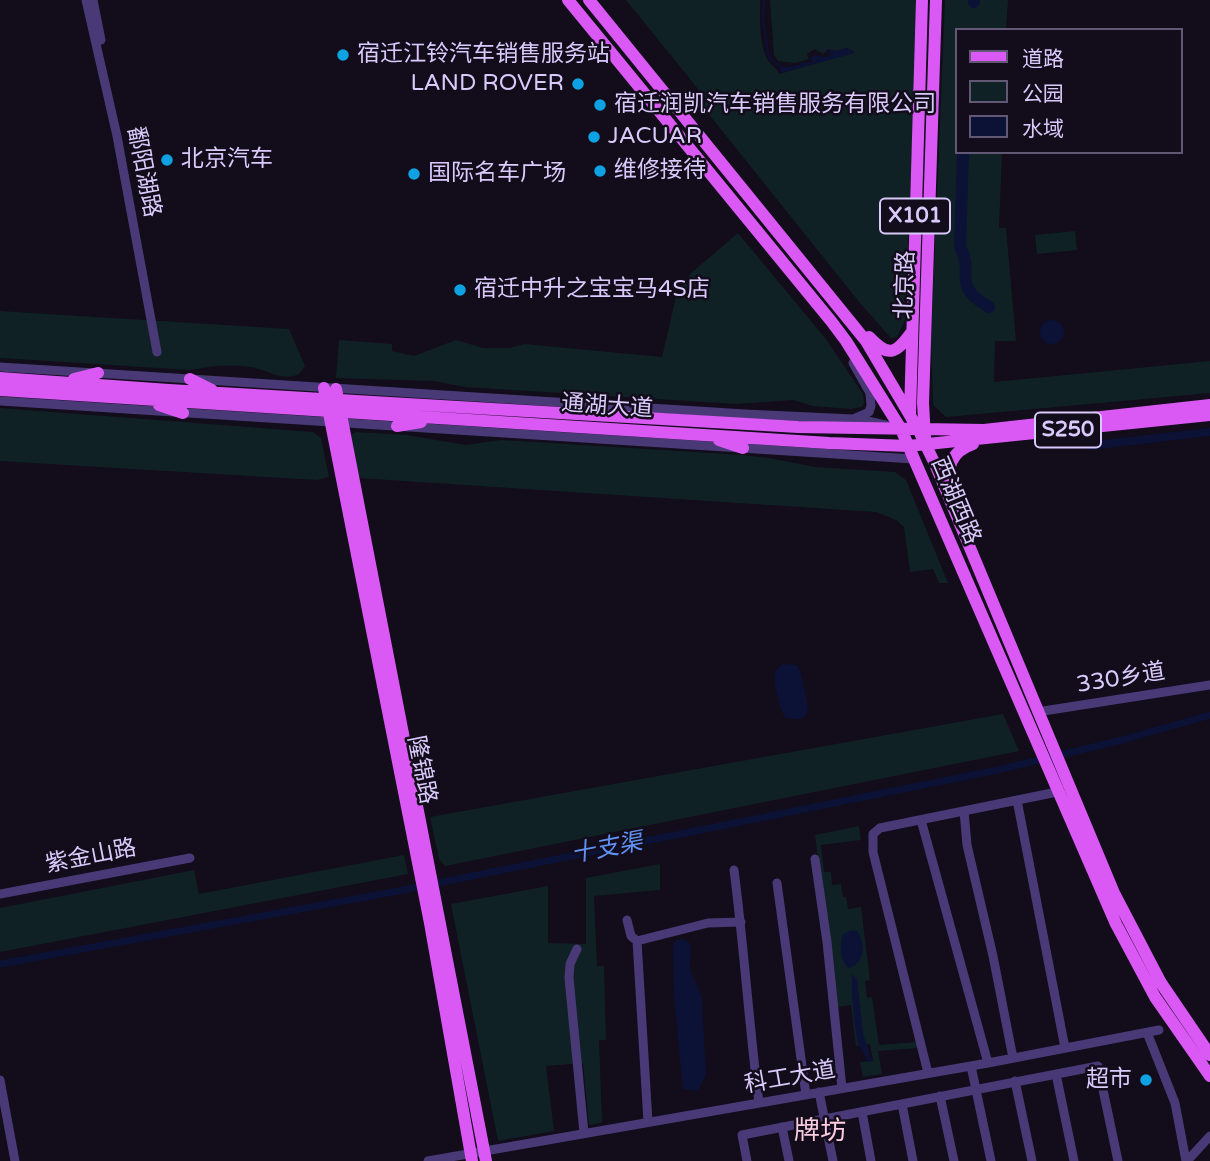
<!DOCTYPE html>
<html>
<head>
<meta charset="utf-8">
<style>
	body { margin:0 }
	#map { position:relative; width:1210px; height:1161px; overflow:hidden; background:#120c1b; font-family:"Varela Round","Noto Sans SC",sans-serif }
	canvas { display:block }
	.legend { position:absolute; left:955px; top:28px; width:228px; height:126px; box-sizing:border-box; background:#120c1b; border:2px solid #625875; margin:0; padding:9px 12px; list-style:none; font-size:21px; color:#dacafb }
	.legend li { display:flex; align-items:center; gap:14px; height:35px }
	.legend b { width:35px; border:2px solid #625875 }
</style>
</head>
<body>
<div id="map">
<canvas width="1210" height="1161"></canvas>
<ul class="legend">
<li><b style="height:9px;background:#da59f4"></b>道路</li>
<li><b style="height:19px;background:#102125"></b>公园</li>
<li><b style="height:19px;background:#0b1236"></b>水域</li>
</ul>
</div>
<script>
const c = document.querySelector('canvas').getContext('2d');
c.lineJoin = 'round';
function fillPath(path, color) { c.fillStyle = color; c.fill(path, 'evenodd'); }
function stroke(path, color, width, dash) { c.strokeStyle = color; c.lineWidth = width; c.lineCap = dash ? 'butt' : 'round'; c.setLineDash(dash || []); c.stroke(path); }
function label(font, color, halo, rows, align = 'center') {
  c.font = font + ' "Varela Round","Noto Sans SC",sans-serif'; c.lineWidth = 5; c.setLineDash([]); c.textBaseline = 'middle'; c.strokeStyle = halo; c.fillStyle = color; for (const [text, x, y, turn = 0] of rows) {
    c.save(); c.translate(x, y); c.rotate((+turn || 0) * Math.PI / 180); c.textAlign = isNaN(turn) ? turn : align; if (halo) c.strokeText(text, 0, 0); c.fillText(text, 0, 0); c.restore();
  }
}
fillPath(new Path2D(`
	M626,0H760C760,18 759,40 766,57C769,65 777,67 779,74L855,52L847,48L836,51L828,49L823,54L815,49L807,54L809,59L795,63L778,61L774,55L770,0H918L905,320L897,337L891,338L860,303L695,97L703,95Z
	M945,0H1008L1006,30H956V152H1002L999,228H1006L1016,341H995L994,382L1210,361V393L946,417L933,405L931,342Z
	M1075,231L1077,250L1037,254L1035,235Z
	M738,233L825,338L863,394L864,403L862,407L850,409L813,406L793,400L736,404L465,387L434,381L336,378L339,340L392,344V351L414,356L456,340L483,348H509L525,344L662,357L676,297L691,273Z
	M0,311L289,329L305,366C302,371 300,375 293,376C279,380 265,369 250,367C230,364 211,366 190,370L0,358Z
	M0,408L313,432L321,438L329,477L317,480L0,461Z
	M356,432L406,435L466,445L501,440L743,455L769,458L815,467L895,472L906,480L948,583H939L933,569L910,572L904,527L896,520L876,512L358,478L350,440L351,435Z
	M1003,714L1019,751L445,866L439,859L430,817Z
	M859,826L861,840L821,845L824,872H831L832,885L841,884L843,897H846L848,909L861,907L870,980L865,981L867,998L872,997L879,1045L918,1042V1048L878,1051L882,1074L863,1077L860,1062L873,1061L870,1044L856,1046L851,1005L837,1007L815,835Z
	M404,855L408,874L0,952V908L194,870L199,894Z
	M660,864V890L594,896L597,966H604L606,1040H599L602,1123L589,1125L583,1063L546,1066L554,1131L498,1141L451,904L548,886V943L586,944V878Z`), '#102125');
fillPath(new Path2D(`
	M847,48L855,53L781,73L780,67H793L794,65H802L801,63L814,62L810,58L815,55L825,57L830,56L831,52L826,50L828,49L836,51Z
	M1040 332a12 12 0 1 1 24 0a12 12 0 1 1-24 0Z
	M1210,428V436L1089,450L1081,445L1085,442Z
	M783,664L797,665C802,673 802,680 804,688C808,706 815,724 786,718C780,713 773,681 775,673C777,668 779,667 783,664Z
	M852,930L857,931C867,943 864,966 848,968C840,961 839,944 843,934Z
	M683,939L690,943C692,951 690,958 690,967C692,979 700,987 702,1000L706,1075L698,1091L683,1089L674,998L673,944L677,940Z
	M852,974L857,979L863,1033L872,1060L869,1062H867C866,1054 863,1054 860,1047C854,1035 851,988 852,974Z`), '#0b1236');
stroke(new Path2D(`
	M764,0L763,21L769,58L780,67`), '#0b1236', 2);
stroke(new Path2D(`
	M0,964L393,892L998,770L1122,740L1210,715`), '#0b1236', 7);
stroke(new Path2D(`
	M974,2V0
	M963,152L960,247C976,276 949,283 989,307`), '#0b1236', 12);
stroke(new Path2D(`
	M86,0L117,136L157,352
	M93,0L101,40
	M0,367L745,414L853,419L869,412L871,406L870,393L853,363
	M0,401L914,459
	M859,419L889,426
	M1037,712L1210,685
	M1017,800L1065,1048
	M964,811L967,845L993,956L1013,1058
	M921,820L988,1063
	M815,859L827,942L842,1088
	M734,870C744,947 749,1025 759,1103
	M777,883L806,1095
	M0,894L190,858
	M627,920L631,936L637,941L648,1122
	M637,941L708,923L741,922
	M577,949L570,964L569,978L584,1133
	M1148,1035L1175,1103L1186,1161
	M971,1066L991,1161
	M928,1073L873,852V834L880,828L1057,792
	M1056,1074L1074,1161
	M0,1080L15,1161
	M1015,1081L1032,1161
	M819,1092L833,1161
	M940,1096L954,1161
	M902,1104L913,1161
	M862,1112L871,1161
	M782,1127L789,1161
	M428,1161L988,1063L1159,1030
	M747,1161L742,1135L1098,1066L1118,1161
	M1187,1161L1210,1136`), '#493a77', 9);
stroke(new Path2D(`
	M568,0L831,321L846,341L901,429L1116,924L1155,997L1210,1076
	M589,0L866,341L918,429L935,464L1114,893L1161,983L1210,1055
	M869,337C888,357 895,355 911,333
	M0,378L169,390L798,427L984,430L1210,405
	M74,379L98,373
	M190,379L212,390
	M324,388L430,923L472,1161
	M336,389L486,1161
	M0,390L829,443L908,446L1210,415
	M159,405L183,413
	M910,414L922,0
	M397,426L421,422
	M925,437L923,403L936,0
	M719,440L743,448
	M952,490C944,468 952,451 973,444`), '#da59f4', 12);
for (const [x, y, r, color] of [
	[343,55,7,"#0fa2e3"],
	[578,84,7,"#0fa2e3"],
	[600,105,7,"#0fa2e3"],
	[594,137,7,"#0fa2e3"],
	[167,160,7,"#0fa2e3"],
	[600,171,7,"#0fa2e3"],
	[414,174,7,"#0fa2e3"],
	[460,290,7,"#0fa2e3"],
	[1146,1080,7,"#0fa2e3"]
]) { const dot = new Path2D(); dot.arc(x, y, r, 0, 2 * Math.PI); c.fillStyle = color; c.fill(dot); stroke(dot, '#120c1b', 2.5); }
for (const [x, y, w] of [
	[915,216,70],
	[1068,430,66]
]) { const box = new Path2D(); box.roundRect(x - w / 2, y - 17.5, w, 35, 5); c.fillStyle = '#120c1b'; c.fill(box); stroke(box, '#dacafb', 2); }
label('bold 21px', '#dacafb', null, [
	["X101",915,216],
	["S250",1068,430]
]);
label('23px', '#dacafb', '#120c1b', [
	["宿迁江铃汽车销售服务站",357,55],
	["LAND ROVER",564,84,"right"],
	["宿迁润凯汽车销售服务有限公司",614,105],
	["JACUAR",608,137],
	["北京汽车",181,160],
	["维修接待",614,171],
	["国际名车广场",428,174],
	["宿迁中升之宝宝马4S店",474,290],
	["超市",1132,1080,"right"]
], 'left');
label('23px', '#dacafb', '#120c1b', [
	["鄱阳湖路",143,172,79],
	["北京路",906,285,-88],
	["通湖大道",607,407,4],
	["西湖西路",955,501,67],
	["330乡道",1121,679,-9],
	["隆锦路",421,770,79],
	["紫金山路",91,857,-11],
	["科工大道",790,1078,-10]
]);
label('italic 24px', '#6091f4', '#120c1b', [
	["十支渠",607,849,-11]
]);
label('26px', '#fccce1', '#120c1b', [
	["牌坊",820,1132]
]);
</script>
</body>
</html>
